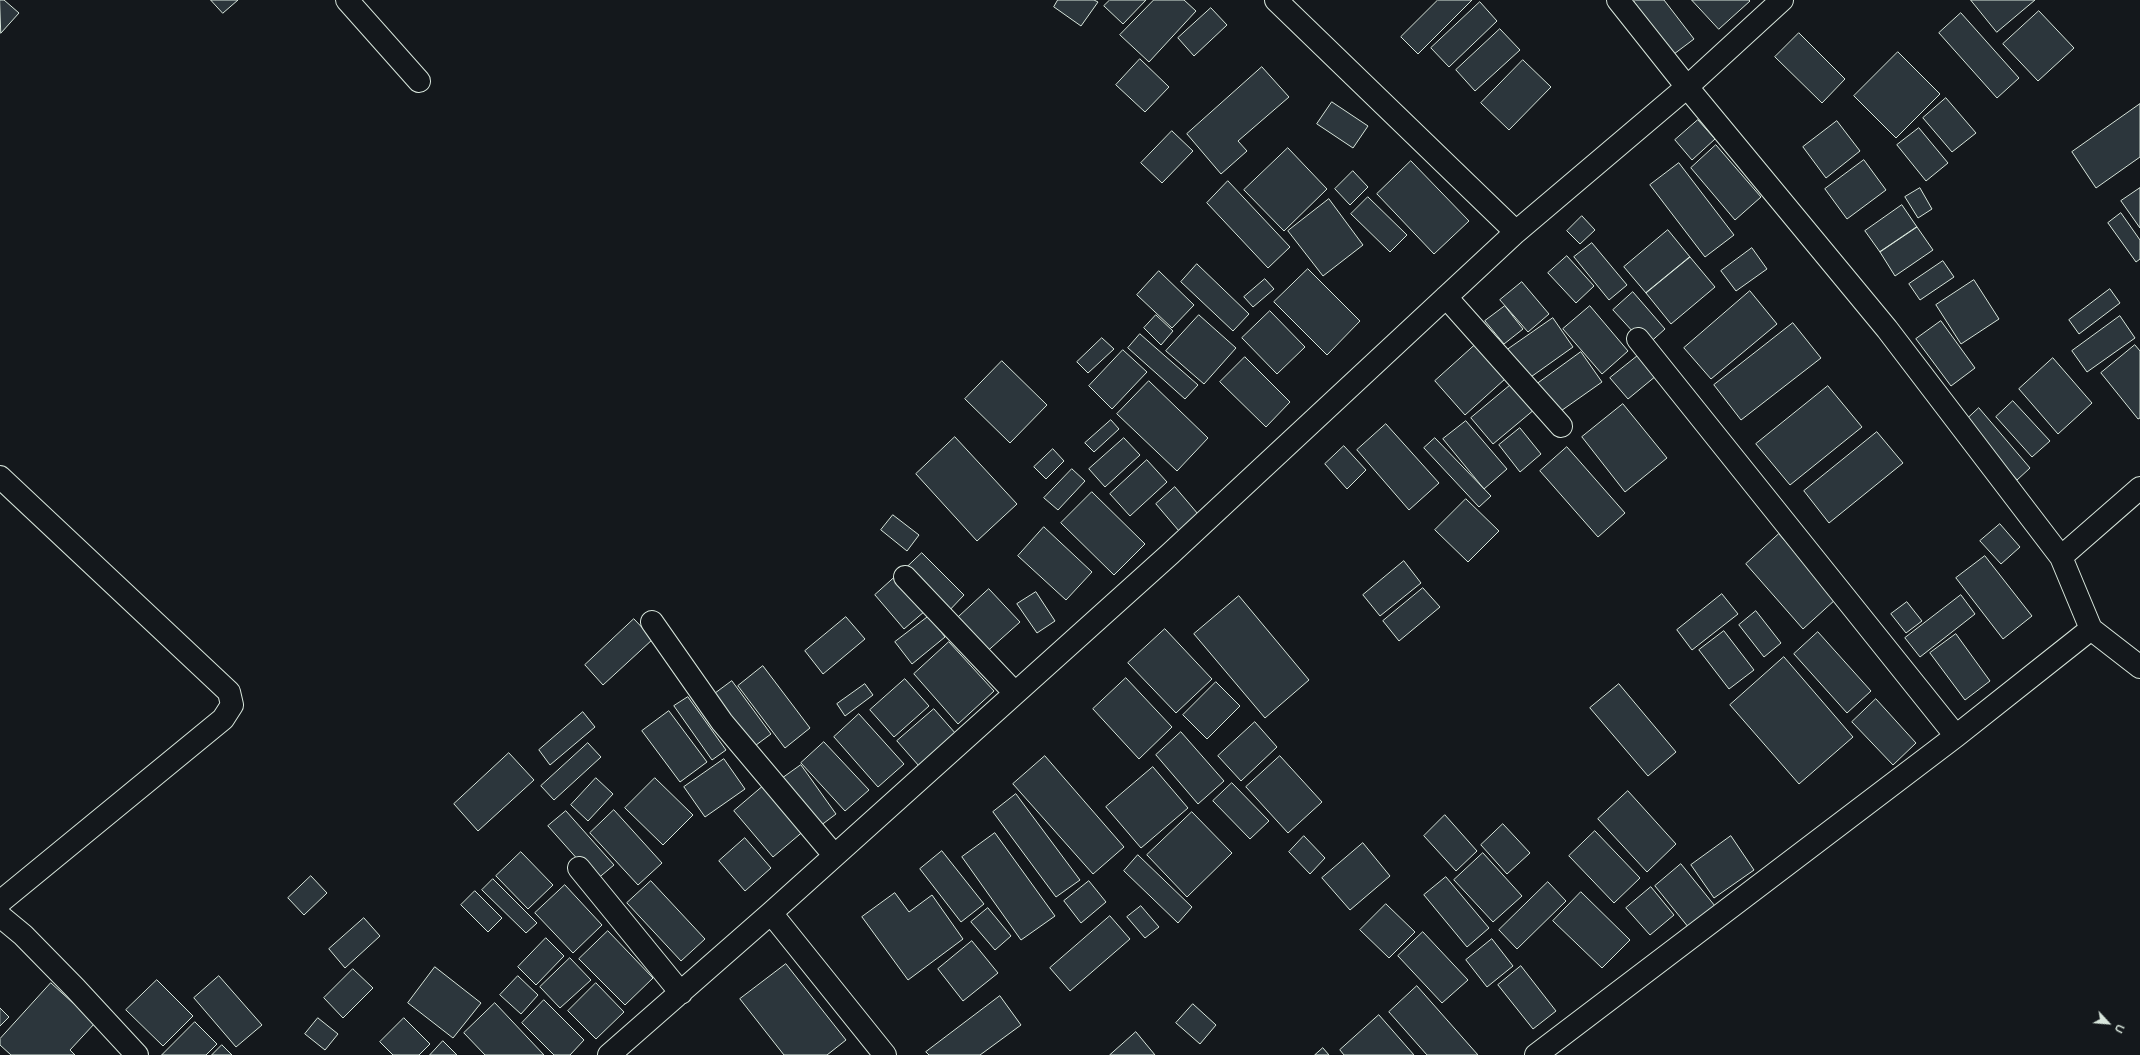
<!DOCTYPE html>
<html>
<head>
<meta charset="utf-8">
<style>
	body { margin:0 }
	#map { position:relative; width:2140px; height:1055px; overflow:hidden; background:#14181c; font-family:"Nunito Sans",sans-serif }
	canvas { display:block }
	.north { position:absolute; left:2088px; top:1003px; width:40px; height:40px; -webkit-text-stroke:3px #14181c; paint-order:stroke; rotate:116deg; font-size:11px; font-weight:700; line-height:16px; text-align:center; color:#d8e6dc }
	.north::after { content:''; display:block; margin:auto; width:14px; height:18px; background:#d8e6dc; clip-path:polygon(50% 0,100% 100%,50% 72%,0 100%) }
</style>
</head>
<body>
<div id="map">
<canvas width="2140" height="1055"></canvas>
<div class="north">U</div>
</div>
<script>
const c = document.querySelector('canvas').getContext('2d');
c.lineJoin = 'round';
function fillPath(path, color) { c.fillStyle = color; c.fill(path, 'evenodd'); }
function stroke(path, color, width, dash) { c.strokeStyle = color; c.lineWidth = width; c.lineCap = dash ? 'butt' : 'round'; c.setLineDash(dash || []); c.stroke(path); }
const building = new Path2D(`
	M0,0H4L19,13L1,33Z
	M211,0H238L223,13Z
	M1058,0H1094L1098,2L1081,26L1054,7Z
	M1110,0H1146L1123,24L1104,6Z
	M1154,0H1184L1196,11L1149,62L1120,35Z
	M1438,0H1472L1418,54L1401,37Z
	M1636,0H1664L1694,39L1674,54L1634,2Z
	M1692,0H1749L1750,1L1719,29Z
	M1971,0H2035L1997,32Z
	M1480,2L1497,21L1449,67L1431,48Z
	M1211,8L1227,25L1194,56L1178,38Z
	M2039,11L2074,48L2038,81L2003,44Z
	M1961,13L2019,78L1997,98L1939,33Z
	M1500,29L1520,50L1475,91L1456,70Z
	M1799,33L1845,79L1822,103L1775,57Z
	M1898,52L1940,94L1896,138L1854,96Z
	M1140,59L1169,87L1145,112L1116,85Z
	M1523,60L1551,87L1509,130L1481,103Z
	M1262,67L1289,97L1238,141L1247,151L1221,174L1187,134Z
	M1946,98L1976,133L1952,152L1923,118Z
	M1332,102L1368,126L1353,148L1317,124Z
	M2140,104V157L2096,188L2072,152Z
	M1698,120L1715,139L1692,160L1675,140Z
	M1837,121L1860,151L1826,178L1803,147Z
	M1919,128L1948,163L1926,181L1897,145Z
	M1172,131L1193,151L1162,183L1141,163Z
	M1716,145L1761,197L1735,220L1691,168Z
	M1288,148L1327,189L1284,231L1244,190Z
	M1864,160L1886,190L1847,219L1825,189Z
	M1411,161L1469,221L1434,254L1377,194Z
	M1679,163L1734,235L1705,257L1650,185Z
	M1353,171L1368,187L1350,205L1335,189Z
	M1228,181L1290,247L1268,268L1207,203Z
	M1920,188L1932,209L1918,218L1905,197Z
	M2140,188V228L2121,201Z
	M1368,197L1407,235L1390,252L1351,214Z
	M1329,199L1363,245L1323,276L1288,231Z
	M1902,205L1917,227L1880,252L1865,231Z
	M2121,213L2140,240V259L2136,262L2108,223Z
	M1582,216L1595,230L1580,244L1567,231Z
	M1917,227L1933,250L1895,276L1880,252Z
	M1668,230L1690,257L1646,293L1624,267Z
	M1592,243L1627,285L1609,300L1574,257Z
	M1752,248L1767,269L1736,291L1721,271Z
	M1567,256L1594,286L1576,303L1548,273Z
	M1690,257L1715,287L1671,324L1646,293Z
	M1943,261L1954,277L1920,300L1909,284Z
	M1197,264L1249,314L1233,331L1181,282Z
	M1308,269L1360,321L1327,355L1274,302Z
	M1159,271L1194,305L1172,328L1137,295Z
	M1265,279L1274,289L1253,307L1244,297Z
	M1974,280L1999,319L1961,344L1936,305Z
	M1522,282L1549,314L1528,332L1500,300Z
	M2110,289L2120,303L2079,334L2069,320Z
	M1750,291L1777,324L1711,379L1684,348Z
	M1633,292L1665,329L1646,346L1613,310Z
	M1505,306L1523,329L1504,344L1485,321Z
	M1590,306L1628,351L1602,374L1563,329Z
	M1270,311L1305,347L1277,374L1242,338Z
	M1156,315L1173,331L1161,345L1144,328Z
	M1199,315L1236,348L1204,384L1166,351Z
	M2120,316L2135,338L2087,372L2072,351Z
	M1553,318L1573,347L1528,379L1507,350Z
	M1941,321L1975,368L1951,386L1916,339Z
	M1793,323L1821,358L1741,420L1714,385Z
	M1140,334L1198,385L1185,399L1128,348Z
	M1102,338L1114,349L1088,373L1077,362Z
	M1475,345L1505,379L1465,415L1435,381Z
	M2135,345L2140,351V418L2138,419L2101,373Z
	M1123,350L1147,372L1112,409L1089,386Z
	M1645,350L1662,371L1628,399L1610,378Z
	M1581,352L1602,382L1558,413L1537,384Z
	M1245,357L1290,402L1266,427L1220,382Z
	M2053,358L2092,403L2058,434L2019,389Z
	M1002,361L1047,405L1010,443L965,399Z
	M1149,381L1208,438L1177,471L1117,414Z
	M1513,383L1535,409L1493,444L1471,418Z
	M1828,386L1862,427L1790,485L1756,444Z
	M2013,401L2050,441L2032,457L1996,417Z
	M1623,404L1667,458L1625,492L1582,437Z
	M1979,408L2030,468L2017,480L1966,420Z
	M1111,420L1119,429L1094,452L1085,443Z
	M1466,421L1507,469L1484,489L1443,439Z
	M1386,424L1439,483L1409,510L1357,450Z
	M1520,428L1541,454L1520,472L1499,445Z
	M1877,432L1903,463L1829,523L1804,491Z
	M955,437L1017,504L977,541L916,474Z
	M1124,438L1140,455L1105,487L1089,469Z
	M1435,438L1491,496L1479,507L1424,448Z
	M1344,446L1366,470L1347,489L1325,464Z
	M1567,447L1625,513L1598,537L1540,471Z
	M1053,449L1064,461L1046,479L1034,467Z
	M1147,460L1167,482L1130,516L1110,494Z
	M1072,469L1085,481L1058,510L1044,498Z
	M1175,487L1198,514L1179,531L1156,504Z
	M1092,492L1145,544L1114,575L1061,523Z
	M1466,499L1499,531L1468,562L1435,530Z
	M893,515L919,535L907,551L881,530Z
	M2000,524L2020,547L2001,564L1980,541Z
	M1044,527L1092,572L1066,600L1018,556Z
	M1779,534L1836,599L1803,629L1746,564Z
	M922,553L964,595L946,614L903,571Z
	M1985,556L2032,616L2003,639L1956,578Z
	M1404,561L1421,583L1380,616L1363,595Z
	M895,577L925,611L904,629L875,595Z
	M1423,588L1440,607L1399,641L1383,621Z
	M989,589L1020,622L982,656L952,623Z
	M1036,592L1055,621L1037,633L1017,604Z
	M1722,594L1738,614L1692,650L1677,630Z
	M1961,595L1975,614L1920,657L1905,638Z
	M1239,596L1309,680L1265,718L1194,634Z
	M1907,602L1922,621L1906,633L1891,614Z
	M1756,611L1781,643L1764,657L1739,625Z
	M929,616L945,637L912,664L895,642Z
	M846,617L865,639L823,674L805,651Z
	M634,619L653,639L603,685L585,665Z
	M1165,629L1212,679L1176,713L1128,663Z
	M1724,631L1754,670L1729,689L1699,650Z
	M1818,632L1871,691L1847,713L1794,654Z
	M1956,634L1990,681L1965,700L1930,653Z
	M949,642L994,691L958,724L914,674Z
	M1784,657L1853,737L1799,784L1730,705Z
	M763,666L810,728L785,748L738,686Z
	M1126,678L1172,727L1139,759L1093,709Z
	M905,679L929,706L894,737L870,710Z
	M732,681L771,734L748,751L709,698Z
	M1216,682L1240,706L1207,739L1183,715Z
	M865,684L873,695L845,716L837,704Z
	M1619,684L1676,752L1648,776L1590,708Z
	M688,697L726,750L712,760L674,706Z
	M1876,699L1916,743L1893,765L1852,722Z
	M934,709L956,734L919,766L897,741Z
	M669,711L707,762L680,782L642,731Z
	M583,712L595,727L550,765L539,750Z
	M859,714L904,764L878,787L834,737Z
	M1255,722L1277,747L1241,781L1218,756Z
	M1181,732L1224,781L1198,804L1156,755Z
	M824,742L869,790L845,811L801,763Z
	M588,743L601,757L554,800L541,786Z
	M509,753L534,780L478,831L454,804Z
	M1045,756L1124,847L1093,874L1013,784Z
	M1280,756L1322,802L1288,833L1246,787Z
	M724,759L745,789L705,817L684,787Z
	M801,765L836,814L816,829L780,780Z
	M1153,767L1188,808L1141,848L1106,807Z
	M596,778L613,794L588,821L571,805Z
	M655,778L693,815L663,845L625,808Z
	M768,782L806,829L773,857L734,811Z
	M1232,783L1269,821L1250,839L1213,801Z
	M1628,791L1676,844L1647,872L1598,819Z
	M1016,794L1080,880L1056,897L993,812Z
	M614,810L662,863L638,885L590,833Z
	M566,811L614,865L596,880L548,826Z
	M1192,812L1232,853L1187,897L1147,855Z
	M1445,815L1477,851L1456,871L1424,836Z
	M1503,824L1530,853L1507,874L1481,845Z
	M1595,831L1640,878L1614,903L1569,856Z
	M995,833L1055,916L1021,940L962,857Z
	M1304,836L1325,858L1310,874L1289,852Z
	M1731,836L1754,870L1714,898L1691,865Z
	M745,838L771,868L745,891L719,861Z
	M1363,843L1390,876L1350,910L1322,878Z
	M942,851L984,904L961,922L920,869Z
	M521,852L553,885L528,909L496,876Z
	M1483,853L1522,896L1493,922L1454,880Z
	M1138,855L1192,907L1178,923L1124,871Z
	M1681,864L1715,906L1689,928L1655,886Z
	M311,876L327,893L304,915L288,898Z
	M1446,877L1489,928L1467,947L1424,895Z
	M493,879L537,923L526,933L482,890Z
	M651,881L705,939L681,961L627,903Z
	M1089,881L1106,902L1081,923L1064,901Z
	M1548,882L1566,901L1517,949L1499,930Z
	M565,885L602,925L573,953L535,913Z
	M1651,887L1674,915L1650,935L1626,908Z
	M475,891L502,918L488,932L461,905Z
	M1581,892L1630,940L1602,968L1553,921Z
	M895,893L909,912L932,895L963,939L908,980L862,917Z
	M1386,904L1415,932L1389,958L1360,930Z
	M1141,906L1159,927L1145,938L1127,917Z
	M988,908L1011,936L995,950L971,922Z
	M1110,916L1130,939L1070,991L1050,968Z
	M364,918L380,936L345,968L329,949Z
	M608,931L653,978L625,1005L579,959Z
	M1423,932L1468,980L1442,1003L1398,956Z
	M546,938L564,956L536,985L518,967Z
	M1492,939L1513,966L1487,987L1466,960Z
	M972,941L998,973L963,1001L938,969Z
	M570,958L591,980L560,1008L540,987Z
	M786,964L846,1040L827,1055H784L740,999Z
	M1521,966L1556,1011L1533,1029L1498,985Z
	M435,967L481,1003L453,1038L408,1003Z
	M353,969L373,988L343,1018L324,998Z
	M219,976L262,1025L236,1047L194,998Z
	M518,976L538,995L521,1014L500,995Z
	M157,980L193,1016L163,1046L126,1010Z
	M51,983L95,1023L70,1050L75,1055H11L0,1045V1039Z
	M596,983L624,1012L596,1039L568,1011Z
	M1417,986L1478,1055H1427L1389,1012Z
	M1000,996L1021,1025L980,1055H929L926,1052Z
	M544,1000L584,1040L570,1055H554L522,1023Z
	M495,1003L544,1055H485L464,1033Z
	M1193,1004L1216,1025L1200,1044L1176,1023Z
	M0,1008L9,1017L0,1026Z
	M1379,1015L1414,1055H1344L1340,1050Z
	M318,1018L338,1034L325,1050L305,1034Z
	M404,1018L430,1044L419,1055H393L380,1042Z
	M195,1022L217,1044L206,1055H162Z
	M1136,1032L1155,1055H1110Z
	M443,1041L457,1055H430Z
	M222,1045L232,1055H212Z
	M1323,1048L1329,1055H1315Z`);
fillPath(building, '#2c363c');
stroke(building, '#d8e6dc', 1);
const minor = new Path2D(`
	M347,0L419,81
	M1276,0L1516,232
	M1618,0L1687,87L1887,329L2061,557L2091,629L2140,667
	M1446,297L1561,426
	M1638,339L1956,736
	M0,477L229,692L232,705L223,719L0,902
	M2061,557L2140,488
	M905,577L1015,693
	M652,622L722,722L834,855
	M579,868L681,993
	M771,913L885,1055
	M0,916L23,935L75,988L137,1055
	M609,1055L771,913L1170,554L1516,232L1687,87L1782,0
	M1536,1055L1956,736L2091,629`);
stroke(minor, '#d8e6dc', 24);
stroke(minor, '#14181c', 22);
</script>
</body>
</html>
